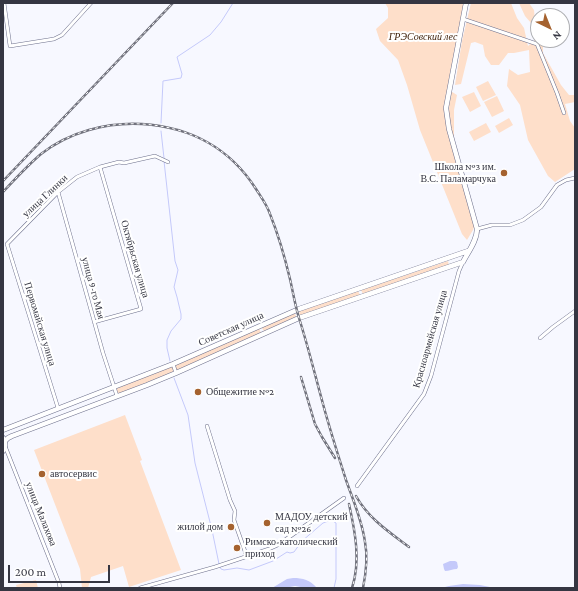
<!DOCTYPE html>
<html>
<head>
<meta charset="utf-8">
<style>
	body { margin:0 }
	#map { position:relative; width:578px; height:591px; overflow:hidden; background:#f7f8ff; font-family:"Crimson Pro",serif }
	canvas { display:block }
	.frame { position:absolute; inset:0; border:4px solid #353642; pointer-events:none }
	.north { position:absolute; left:530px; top:8px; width:40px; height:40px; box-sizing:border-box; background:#fff; border:1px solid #aeafb3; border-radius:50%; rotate:137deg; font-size:11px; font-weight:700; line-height:16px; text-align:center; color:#353642 }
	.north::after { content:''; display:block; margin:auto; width:14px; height:18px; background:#a5622f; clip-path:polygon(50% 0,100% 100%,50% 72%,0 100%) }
	.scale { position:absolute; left:8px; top:565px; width:102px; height:18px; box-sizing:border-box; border:2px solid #353642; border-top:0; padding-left:5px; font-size:12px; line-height:14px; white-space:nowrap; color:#353642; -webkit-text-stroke:3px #fff; paint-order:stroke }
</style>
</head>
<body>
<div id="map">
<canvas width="578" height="591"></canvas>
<div class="frame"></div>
<div class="north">N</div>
<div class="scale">200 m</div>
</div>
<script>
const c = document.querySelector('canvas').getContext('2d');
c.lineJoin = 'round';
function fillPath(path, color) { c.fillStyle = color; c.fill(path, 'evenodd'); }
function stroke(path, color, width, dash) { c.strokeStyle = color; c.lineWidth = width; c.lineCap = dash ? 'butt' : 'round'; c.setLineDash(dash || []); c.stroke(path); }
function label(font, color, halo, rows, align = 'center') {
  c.font = font + ' "Crimson Pro",serif'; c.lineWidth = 4; c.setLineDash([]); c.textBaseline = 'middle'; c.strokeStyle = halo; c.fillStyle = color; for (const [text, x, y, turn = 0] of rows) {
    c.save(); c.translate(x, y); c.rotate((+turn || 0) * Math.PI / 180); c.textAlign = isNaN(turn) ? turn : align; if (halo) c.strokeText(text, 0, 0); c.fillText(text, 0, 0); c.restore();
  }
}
fillPath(new Path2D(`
	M385,3H464L450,79L449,90L457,95L454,110V142L476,221L473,230L467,240L462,234L420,130L407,85L398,60L380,41L376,29L388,18V8Z
	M471,3H511L517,18L524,28L528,46L538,37V40H543V53L561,85L569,95H575V102L565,104L570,121L575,128V169L555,182L548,176L528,140L520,105L507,86L509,69L518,75L530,72L529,50L514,53H508L499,65H491L485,56L483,45L475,42L471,43L461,84L455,85L462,41Z
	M519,3H529L534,10L535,20L531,23L525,16Z
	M488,81L496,95L483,101L476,87Z
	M474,92L481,106L470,112L462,97Z
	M497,96L504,111L492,117L484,102Z
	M509,118L513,125L499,133L495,126Z
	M486,123L491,132L474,141L469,132Z
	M448,261L449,265L363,294L361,290Z
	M358,291L360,295L300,316L299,311Z
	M295,313L296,317L264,331L261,327Z
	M259,328L261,333L176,371L174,365Z
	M172,366L174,372L118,394L116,388Z
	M125,415L142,460L140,461L181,570L129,587L123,566L91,577L88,588H82L80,569L34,450Z
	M36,580L38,588H17L16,585Z`), '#fedfca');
fillPath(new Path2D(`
	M450,561H455L457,562L458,567L457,569C453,569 449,571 445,571L444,569L443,564Z
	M293,578C303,578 310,580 317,588H306L295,586L285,588H272L287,579Z
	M463,584L480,585L495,588H441L449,586Z`), '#c4c9fa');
stroke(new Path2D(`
	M161,123L163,81L181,78L182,74L177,57L210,35L221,22L233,3
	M161,131L164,158
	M164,161L175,261L178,270L174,287L177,297L181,314V319L171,331L167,340V348L170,361
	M174,378L188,415L195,463L212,530L219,564
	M220,567L221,569L224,570L237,568L249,570L273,561L287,552L290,553L294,552L302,541L323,523L331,520L336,523V579L334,588`), '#c4c9fa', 1);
const street = new Path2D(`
	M4,3L10,46L54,39L62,35L91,3
	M463,19L537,44L557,93L564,113
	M58,192L103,353L117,396
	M477,229L492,225H510L523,220L541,207L557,185L566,180L575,178
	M94,322L141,309L100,167
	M540,338L553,327L575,311
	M173,364L176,373
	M58,408L7,244L58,192L77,177L100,167L119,162L124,163L155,156L168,162
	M207,426L230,500L235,511L234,520L247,557
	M5,446L59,583L60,588
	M357,486L424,394L431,376L459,271L463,262
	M140,588L215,567L269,549L278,545L344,498`);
const secondary = new Path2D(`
	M3,430L173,364L299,309L468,251
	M3,438C6,443 6,447 3,451
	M5,441L8,438L12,436L147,385L176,373L299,318L463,262C468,252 477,241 477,229L449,129L446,108L466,3`);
stroke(street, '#6d708c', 4);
stroke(secondary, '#6d708c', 5.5);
stroke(street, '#fff', 3);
stroke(secondary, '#fff', 4.5);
const rail = new Path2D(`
	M3,181L173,3
	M3,192C15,179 27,166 41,154C69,132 107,122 142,124C190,127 230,148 256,189C261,197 267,205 270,214C278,234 285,258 290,279C293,292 295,305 299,318C308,346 315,375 323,404C330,430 338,455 346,480C353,500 362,520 365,542C368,557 366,573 363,588
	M301,377L315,424L322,437L335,458
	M356,496C368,518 389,532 409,547
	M349,504C355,531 361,561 352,588`);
stroke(rail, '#71727d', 2.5);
stroke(rail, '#fff', 1, [3]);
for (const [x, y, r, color] of [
	[504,173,4,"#a5622f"],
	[198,392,4,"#a5622f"],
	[42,474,4,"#a5622f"],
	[267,523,4,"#a5622f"],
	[231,527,4,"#a5622f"],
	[237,548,4,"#a5622f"]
]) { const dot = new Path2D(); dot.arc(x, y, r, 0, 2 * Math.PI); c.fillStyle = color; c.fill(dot); stroke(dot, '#fff', 1.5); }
label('italic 10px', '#41230c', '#fff', [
	["ГРЭСовский лес",423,37]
]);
label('10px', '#353642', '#fff', [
	["Школа №3 им.",496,167,"right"],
	["В.С. Паламарчука",496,179,"right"],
	["Общежитие №2",206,392],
	["автосервис",50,474],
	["МАДОУ детский",275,517],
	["сад №26",275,529],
	["жилой дом",223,527,"right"],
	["Римско-католический",245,542],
	["приход",245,554]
], 'left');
label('10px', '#353642', '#fff', [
	["улица Глинки",45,196,-43],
	["Октябрьская улица",135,259,74],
	["улица 9-го Мая",93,288,75],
	["Первомайская улица",40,324,73],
	["Советская улица",231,329,-24],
	["Красноармейская улица",430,339,-74],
	["улица Малахова",41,514,68]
]);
</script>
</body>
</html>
